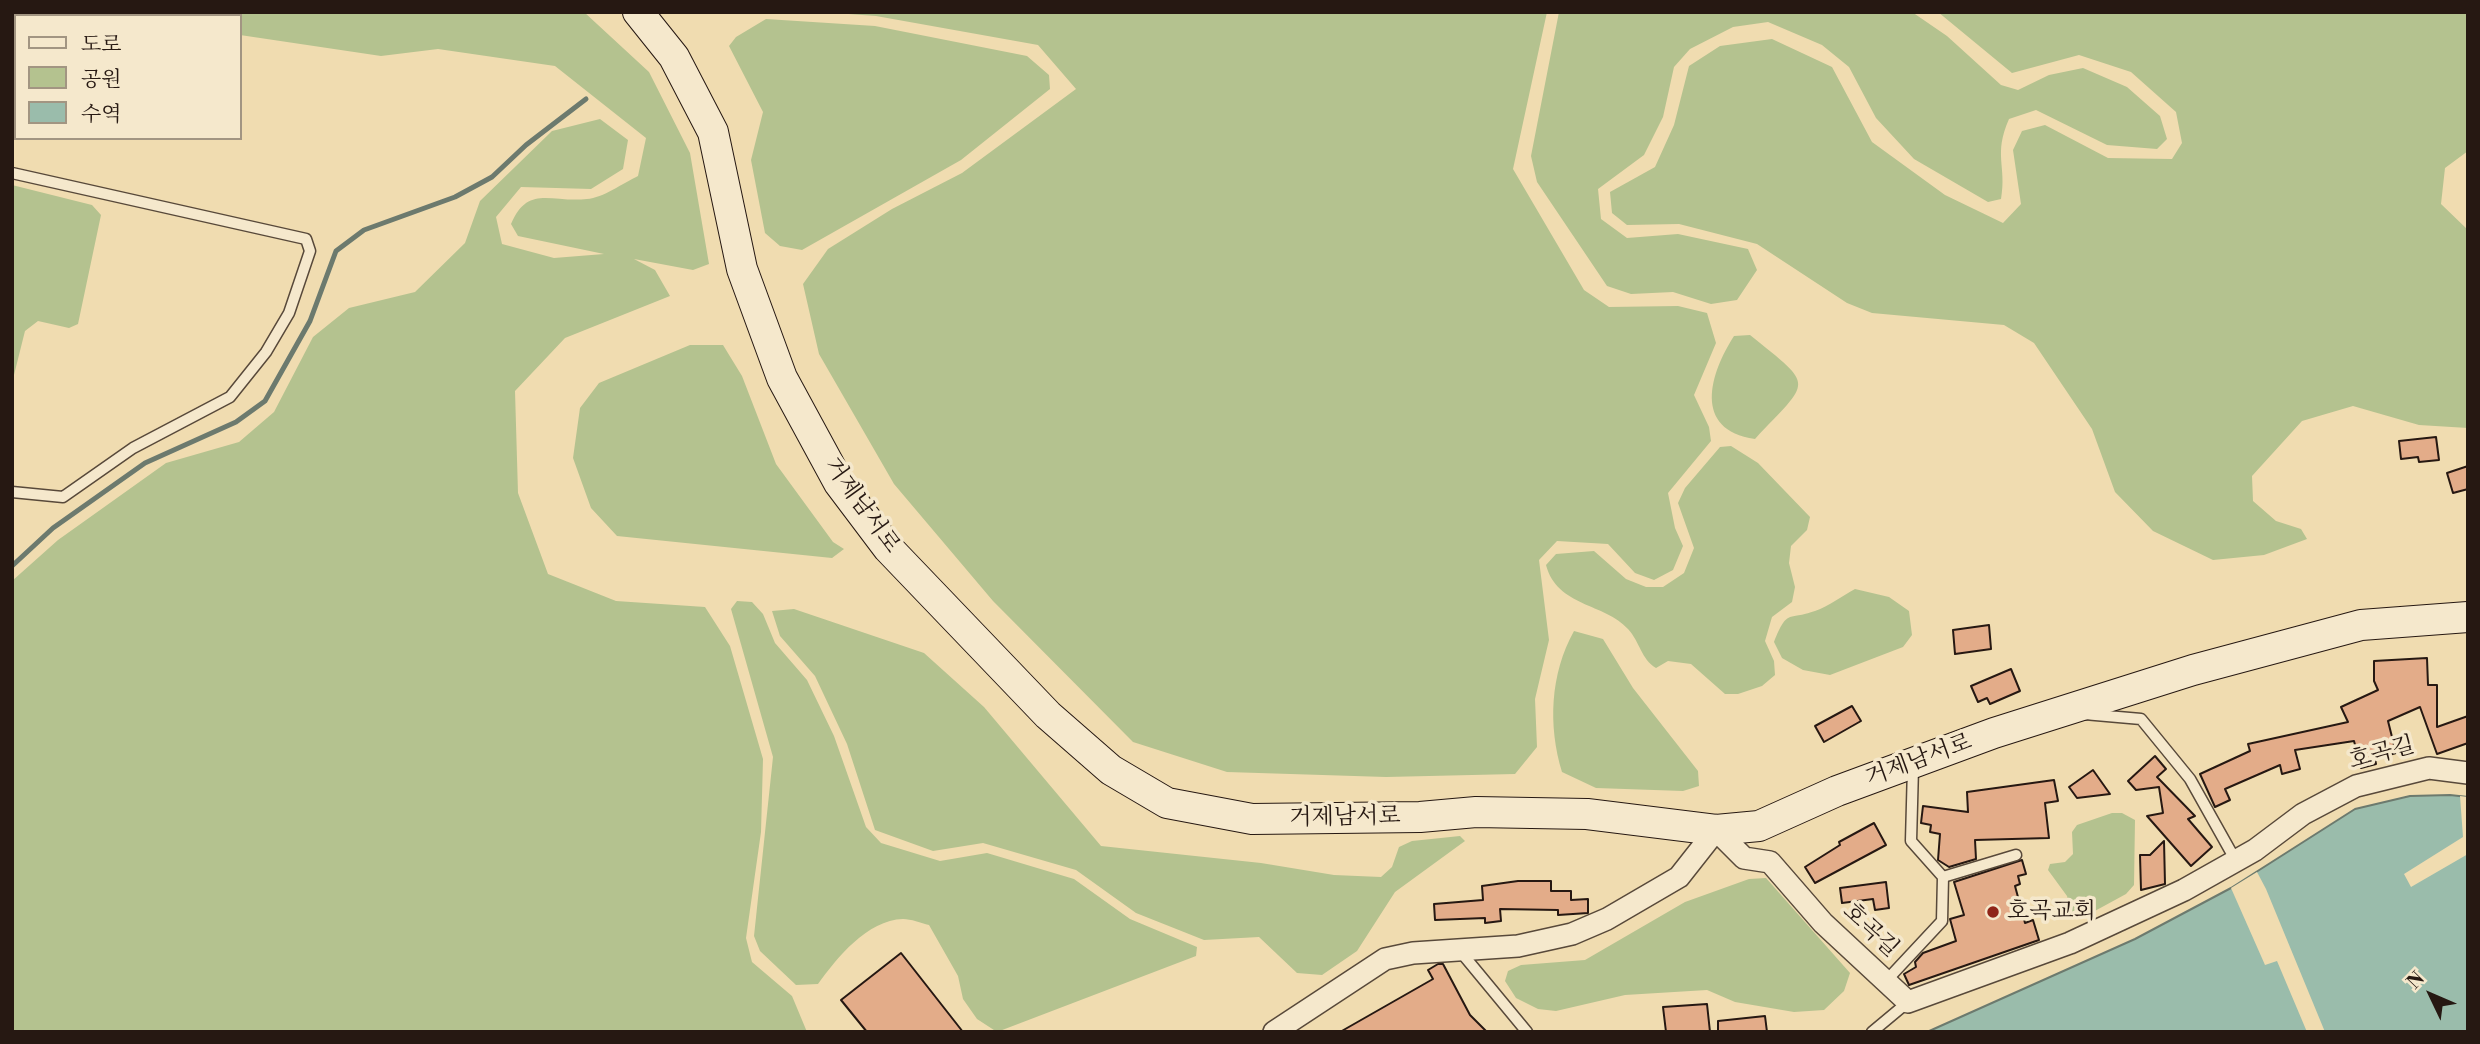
<!DOCTYPE html>
<html>
<head>
<meta charset="utf-8">
<style>
	body { margin:0 }
	#map { position:relative; width:2480px; height:1044px; overflow:hidden; background:#f0dcb0; font-family:"Libre Bodoni","Noto Serif KR",serif }
	canvas { display:block }
	.frame { position:absolute; inset:0; border:14px solid #261812; pointer-events:none }
	.legend { position:absolute; left:14px; top:14px; width:228px; height:126px; box-sizing:border-box; background:#f5e8cc; border:2px solid #a29582; margin:0; padding:9px 12px; list-style:none; font-size:21px; color:#261812 }
	.legend li { display:flex; align-items:center; gap:14px; height:35px }
	.legend b { width:35px; border:2px solid #a29582 }
	.north { position:absolute; left:2396px; top:960px; width:70px; height:70px; -webkit-text-stroke:5px #f5e8cc; paint-order:stroke; rotate:314deg; font-size:19px; font-weight:700; line-height:28px; text-align:center; color:#261812 }
	.north::after { content:''; display:block; margin:auto; width:24px; height:32px; background:#261812; clip-path:polygon(50% 0,100% 100%,50% 72%,0 100%) }
</style>
</head>
<body>
<div id="map">
<canvas width="2480" height="1044"></canvas>
<div class="frame"></div>
<ul class="legend">
<li><b style="height:9px;background:#f5e8cc"></b>도로</li>
<li><b style="height:19px;background:#b4c28f"></b>공원</li>
<li><b style="height:19px;background:#9abcab"></b>수역</li>
</ul>
<div class="north">N</div>
</div>
<script>
const c = document.querySelector('canvas').getContext('2d');
c.lineJoin = 'round';
function fillPath(path, color) { c.fillStyle = color; c.fill(path, 'evenodd'); }
function stroke(path, color, width, dash) { c.strokeStyle = color; c.lineWidth = width; c.lineCap = dash ? 'butt' : 'round'; c.setLineDash(dash || []); c.stroke(path); }
function label(font, color, halo, rows, align = 'center') {
  c.font = font + ' "Libre Bodoni","Noto Serif KR",serif'; c.lineWidth = 7; c.setLineDash([]); c.textBaseline = 'middle'; c.strokeStyle = halo; c.fillStyle = color; for (const [text, x, y, turn = 0] of rows) {
    c.save(); c.translate(x, y); c.rotate((+turn || 0) * Math.PI / 180); c.textAlign = isNaN(turn) ? turn : align; if (halo) c.strokeText(text, 0, 0); c.fillText(text, 0, 0); c.restore();
  }
}
fillPath(new Path2D(`
	M37,12H584L649,72L690,153L709,264L693,270L634,259L655,270L670,296L565,338L515,391L518,493L548,574L616,601L705,607L730,646L763,759L761,832L746,938L752,962L792,996L807,1032H12V581L58,540L166,463L239,442L274,412L313,337L349,308L415,292L465,243L480,201L552,131L600,119L628,140L623,169L591,189L521,187L496,217L502,244L554,258L604,254L518,236L511,224C528,184 551,203 587,199C603,198 623,183 638,176L646,138L555,66L438,49L381,56L240,35V16H16V39L12,37V19L15,15Z
	M821,12H1547L1513,169L1584,290L1609,307L1678,306L1707,313L1716,343L1694,395L1709,427L1711,441L1668,493L1675,528L1683,546L1673,570L1654,580L1635,573L1608,544L1557,541L1539,560L1549,640L1535,699L1537,747L1515,774L1386,777L1227,772L1133,742L993,601L894,484L819,354L803,284L828,249L892,209L962,173L1076,89L1038,45L876,16Z
	M1559,12H1912L1947,36L2001,85L2018,90L2049,75L2083,68L2127,87L2160,116L2167,139L2157,149L2107,145L2036,110L2009,119C1993,155 2007,166 2001,199L1988,202L1914,159L1876,118L1849,67L1822,45L1768,22L1733,27L1690,49L1674,67L1663,117L1644,155L1598,189L1601,219L1627,238L1678,234L1748,249L1757,270L1737,300L1711,304L1673,292L1631,294L1607,286L1537,182L1531,156Z
	M1938,12H2468V151L2445,168L2441,204L2468,230V428L2419,425L2353,406L2302,421L2252,476L2253,501L2276,521L2301,529L2307,539L2264,555L2213,560L2153,531L2115,492L2092,429L2034,343L2004,325L1872,313L1847,303L1757,244L1679,224L1627,225L1612,213L1610,192L1655,167L1674,125L1689,66L1720,46L1772,39L1832,67L1872,142L1945,195L2003,223L2021,204L2013,150L2022,131L2045,125L2108,158L2172,159L2182,143L2176,112L2131,72L2079,55L2012,73Z
	M766,19L875,26L1027,56L1049,75L1050,89L961,160L802,250L780,246L765,233L751,160L763,112L729,46L736,37Z
	M12,185L92,205L101,215L78,324L69,328L38,321L25,331L12,383Z
	M1750,335C1816,388 1811,379 1755,439C1692,430 1710,373 1734,336Z
	M690,345H723L742,376L776,464L833,542L844,549L832,558L617,536L591,508L573,458L580,408L599,383Z
	M1731,446L1758,463L1810,517L1807,530L1791,546L1789,563L1795,587L1792,602L1772,617L1765,641L1774,661L1775,675L1762,686L1738,694H1725L1691,664L1668,661L1656,668C1641,659 1640,642 1628,629C1605,603 1557,607 1546,565L1556,554L1594,551L1626,579L1646,587H1663L1684,573L1694,548L1678,503L1685,488L1720,447Z
	M1855,589L1889,597L1909,611L1912,635L1903,647L1830,675L1803,670L1782,658L1774,642C1788,608 1787,621 1815,611C1829,606 1842,596 1855,589Z
	M737,601L752,602L763,614L775,643L807,680L834,736L866,827L881,843L940,861L987,853L1074,879L1130,919L1197,947L1196,956L997,1032L977,1019L963,999L958,976L929,925C921,923 911,919 903,919C867,920 837,958 818,984L796,985L760,951L754,936L773,757L731,609Z
	M794,609L924,653L984,707L1101,846L1261,863L1334,875L1381,877L1392,867L1399,847L1412,841L1460,836L1465,841L1395,892L1357,951L1322,975L1297,973L1259,937L1204,940L1136,913L1076,870L983,843L933,851L875,830L847,744L815,676L780,636L772,611Z
	M1574,631L1603,639L1633,688L1698,771L1699,786L1683,791L1596,788L1562,772C1548,726 1550,674 1574,631Z
	M2112,813H2122L2135,820L2134,885L2126,894L2082,918L2073,916L2067,896L2048,870L2050,864L2065,862L2073,854L2072,832L2077,825Z
	M1766,878L1850,973L1844,991L1824,1010L1794,1012L1735,1002L1707,990L1625,995L1556,1011L1538,1009L1516,998L1505,981L1508,971L1521,965L1585,960L1685,902L1749,879Z`), '#b4c28f');
const water = new Path2D(`
	M2450,795L2468,797V1032H1927L2135,939L2231,888L2355,809L2410,796Z`);
fillPath(water, '#9abcab');
stroke(water, '#6c7a6e', 2);
fillPath(new Path2D(`
	M2460,796L2468,797V854L2411,887L2404,874L2463,837Z
	M2257,872L2266,889L2325,1032H2307L2277,961L2265,965L2231,888Z`), '#f0dcb0');
stroke(new Path2D(`
	M12,566L53,528L145,463L236,422L265,401L310,321L336,251L364,230L455,197L492,177L526,145L586,99`), '#6c7a6e', 5);
const building = new Path2D(`
	M2436,437L2439,460L2419,462L2418,457L2401,459L2399,441Z
	M2468,466V489L2453,493L2447,473Z
	M1989,625L1991,649L1955,654L1953,630Z
	M2427,658L2428,685H2437V727L2468,716V743L2437,754L2420,707L2388,721L2396,753L2375,759L2376,764L2361,768L2354,741L2295,750L2300,769L2282,774L2280,765L2225,789L2230,800L2215,807L2200,774L2250,751L2248,744L2348,722L2341,707L2378,690L2374,681V661Z
	M2011,669L2020,691L1990,704L1987,698L1978,702L1971,686Z
	M1852,706L1861,721L1824,742L1815,726Z
	M2155,756L2166,769L2157,777L2195,816L2188,819L2212,847L2191,866L2147,816L2163,813L2159,787L2136,790L2128,781Z
	M2093,770L2110,794L2077,798L2069,787Z
	M2054,780L2058,801L2045,803L2049,838L1975,840L1976,859L1949,867L1938,860L1940,834L1930,832L1931,825L1921,823L1923,806L1968,812L1967,792Z
	M1874,823L1886,845L1815,883L1805,867L1840,845L1839,842Z
	M2164,841L2165,884L2141,890L2140,855H2150Z
	M2022,860L2026,874L2018,876L2020,884L2015,886L2025,923L2033,920L2039,940L1909,985L1904,974L1916,967L1915,962L1923,953L1956,941L1950,919L1964,915L1954,882Z
	M1518,881H1551V891H1571V900L1588,899V913L1558,915V910L1500,909L1501,921L1485,923V918L1435,920L1434,904L1483,900L1482,886Z
	M1886,882L1889,908L1875,910L1873,899L1842,903L1840,888Z
	M901,953L963,1032H867L841,1000Z
	M1438,964H1443L1470,1015L1487,1032H1340L1433,979L1428,970Z
	M1707,1004L1710,1032H1666L1663,1007Z
	M1765,1016L1767,1032H1718V1021Z`);
fillPath(building, '#e3ac89');
stroke(building, '#261812', 2);
const service = new Path2D(`
	M12,173L306,239L310,251L289,313L266,352L230,397L133,448L63,497L12,492
	M2084,714L2141,719L2190,779L2236,861
	M1913,767L1911,841L1943,877
	M1460,951L1527,1032
	M1886,981L1942,921L1943,877L2016,855
	M1872,1032L1908,1002`);
const minor = new Path2D(`
	M1274,1032L1385,959L1413,953L1518,946L1572,934L1607,919L1679,877L1716,830L1744,858L1770,862L1823,923L1908,1002L2070,943L2184,890L2255,850L2303,814L2356,786L2429,768L2468,773`);
const secondary = new Path2D(`
	M638,12L674,57L713,132L742,269L782,378L839,483L888,548L1048,715L1111,770L1167,803L1252,819L1420,817L1476,812L1587,814L1716,830L1759,826L1837,791L1994,733L2193,670L2361,625L2468,617`);
stroke(service, '#58493a', 13);
stroke(minor, '#58493a', 24);
stroke(secondary, '#261812', 32);
stroke(service, '#f5e8cc', 10);
stroke(minor, '#f5e8cc', 21);
stroke(secondary, '#f5e8cc', 30);
for (const [x, y, r, color] of [
	[1993,912,7,"#8f2418"]
]) { const dot = new Path2D(); dot.arc(x, y, r, 0, 2 * Math.PI); c.fillStyle = color; c.fill(dot); stroke(dot, '#f5e8cc', 2.5); }
label('23px', '#261812', '#f5e8cc', [
	["거제남서로",861,506,54],
	["호곡길",2382,754,-15],
	["거제남서로",1919,761,-20],
	["거제남서로",1345,818,-1],
	["호곡길",1870,931,43]
]);
label('23px', '#261812', '#f5e8cc', [
	["호곡교회",2007,912]
], 'left');
</script>
</body>
</html>
